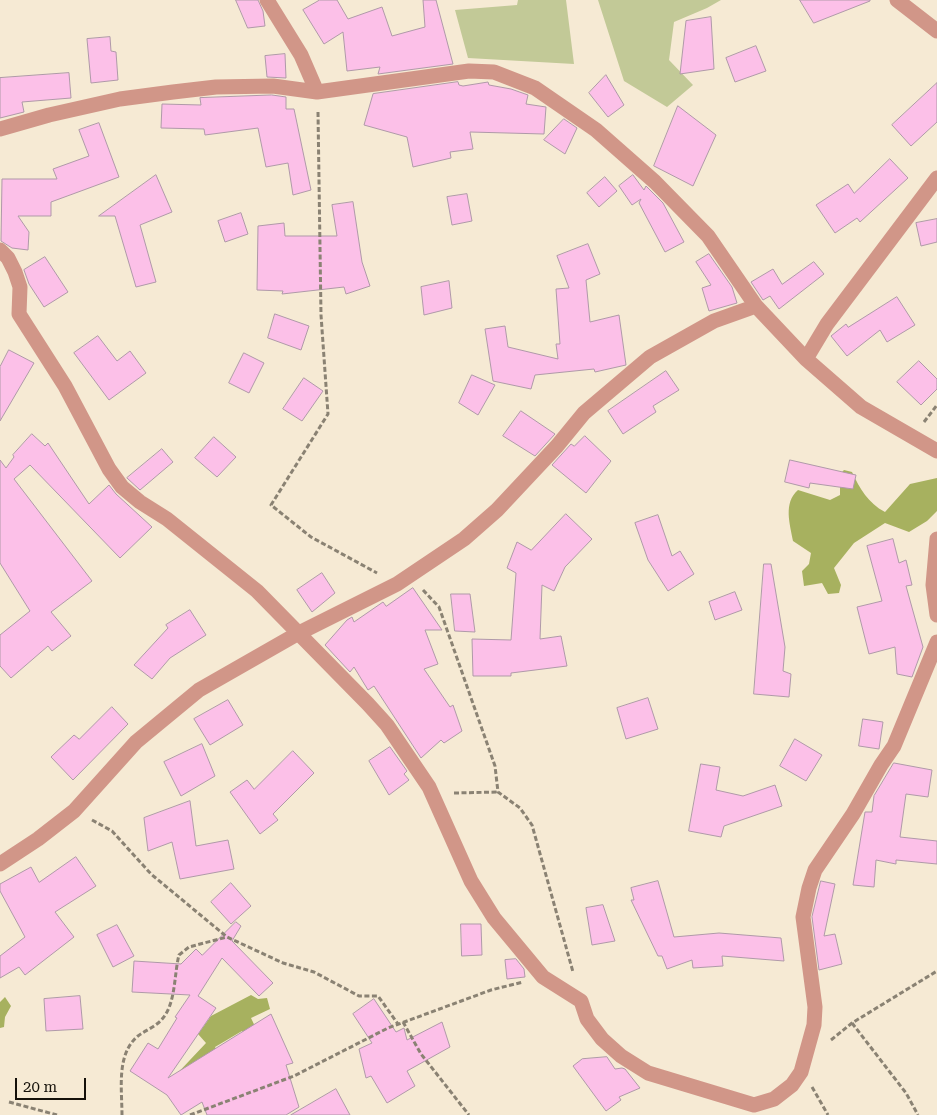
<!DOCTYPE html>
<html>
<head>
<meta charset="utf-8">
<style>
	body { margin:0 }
	#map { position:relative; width:937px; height:1115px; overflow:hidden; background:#f6ead4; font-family:"Roboto Serif",serif }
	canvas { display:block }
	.scale { position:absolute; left:15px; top:1078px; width:71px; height:22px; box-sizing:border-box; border:2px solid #15110a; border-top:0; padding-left:6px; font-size:15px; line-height:18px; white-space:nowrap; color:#15110a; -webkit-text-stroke:4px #f6ead4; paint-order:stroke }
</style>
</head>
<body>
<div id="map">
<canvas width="937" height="1115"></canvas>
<div class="scale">20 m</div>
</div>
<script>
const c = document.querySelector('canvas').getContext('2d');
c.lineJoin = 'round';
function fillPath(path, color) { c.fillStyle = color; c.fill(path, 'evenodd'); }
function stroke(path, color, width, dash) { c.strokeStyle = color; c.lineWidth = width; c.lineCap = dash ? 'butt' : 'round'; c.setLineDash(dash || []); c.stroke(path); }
fillPath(new Path2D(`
	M518,0H566L574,64L468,58L455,10L517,5Z
	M598,0H721L707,8L674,22L669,60L693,85L667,107L624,81Z`), '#c2c997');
fillPath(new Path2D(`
	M844,470L852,472C860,489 868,503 885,512L910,484L937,478V511L927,521L909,532L885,523L854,543L834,568L841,585L839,593L828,594L822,583L804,586L802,571L809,564L811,553L793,541C790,524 783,503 798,490L830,500L840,495V474Z
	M251,995L258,999L267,998L270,1009L251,1018L263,1043L254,1049L242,1031L215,1047L222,1060L173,1078L206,1043L198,1034L211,1016Z
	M5,997L11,1006L5,1017L4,1027L0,1028V1002Z`), '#a7b15f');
const building = new Path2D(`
	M236,0H258L263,11L265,26L248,28Z
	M320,0H337L348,19L382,7L392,36L425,27L423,0H436L453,64L378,74L380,67L347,71L343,32L324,44L303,10Z
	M800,0H870V1L814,23Z
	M711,17L714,69L680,74L686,21Z
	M110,37L111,51L116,52L118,80L91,83L87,39Z
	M756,46L766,71L735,82L726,58Z
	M285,54L286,78L267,77L265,56Z
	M69,73L71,98L22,102L24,112L0,118V78Z
	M606,75L624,105L608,117L589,93Z
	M458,82L459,85L463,86L488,82L489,85L511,89L528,95L526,104L546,107L544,134L470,132L473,149L450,152L451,158L413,167L407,137L364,125L373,94Z
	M937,83V122L911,146L892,125Z
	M272,95L286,97V109H294L311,190L293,195L288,163L266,167L258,128L205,135L204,129L161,128L162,104L201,105L200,98Z
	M678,106L716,135L693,186L654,166Z
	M564,119L577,128L565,154L544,140Z
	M99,123L119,177L51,202V216H18L29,232L28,250L12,248L1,241L2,179H57L53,169L89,156L79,130Z
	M890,159L908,178L860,222L857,218L835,233L816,205L848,184L854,193Z
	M156,175L172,212L140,225L156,282L136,287L115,216H99Z
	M633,175L644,190L646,186L663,203L684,242L665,252L639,203L641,199L632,205L619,186Z
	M605,177L617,191L599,207L587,193Z
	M467,194L472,221L452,225L447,197Z
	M353,202L362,262L370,286L346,294L344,287L282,294L283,291L257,290L258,226L284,223L285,236H337L332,205Z
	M241,213L248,234L225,242L218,221Z
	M937,219V242L921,246L916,223Z
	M588,244L600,274L586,280L590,322L619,315L626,365L595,372L594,369L535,375L531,389L493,381L485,329L505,326L508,347L558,359L556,344H560L556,289L569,288L557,256Z
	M709,254L732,287L737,303L709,311L702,288L711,285L696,262Z
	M45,257L68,292L44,307L29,284L24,270Z
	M814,262L824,274L779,309L770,296L763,300L751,282L773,269L782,284Z
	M449,281L452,308L424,315L421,287Z
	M897,297L915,325L887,342L880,330L847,356L831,336L846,324L848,327Z
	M275,314L309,326L301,350L268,338Z
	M98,336L117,361L130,351L146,373L109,400L74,353Z
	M9,350L34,363L0,421V367Z
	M244,353L264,363L249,393L229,383Z
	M919,361L937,379V389L921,405L897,382Z
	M666,371L679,390L653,406L656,412L623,434L608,411Z
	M472,375L495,385L478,415L459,403Z
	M304,378L323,391L302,421L283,409Z
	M521,411L555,434L535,456L503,436Z
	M32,434L45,446L48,443L89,504L109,485L116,494L152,527L120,558L30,465L14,479L92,581L51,612L71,636L52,651L48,646L11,678L0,666V635L30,611L0,563V460L6,468L14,457L13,455Z
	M585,436L611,461L586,493L552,465L571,444L574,446Z
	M214,437L236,457L217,477L195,458Z
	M162,449L173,462L140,490L127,478Z
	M790,460L856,475L853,489L810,483L809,488L785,482Z
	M566,514L592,539L565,567L554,591L542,585L540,639L561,636L567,666L511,673V676H473L472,639L511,640L516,573L507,568L517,542L531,550Z
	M658,515L672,556L680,551L694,574L668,591L648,560L635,523Z
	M893,539L899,563L906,560L912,585L906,586L923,647L912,677L897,674L895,647L869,654L857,607L882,601L867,546Z
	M764,564H771L785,647L783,671L791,674L789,697L754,694Z
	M322,573L335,593L312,612L297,590Z
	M413,588L442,630H425L438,664L424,669L450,707L453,705L462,731L444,743L441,740L421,758L374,686L368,690L354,667L350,672L325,645L347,620L352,617L354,622L383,602L386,606Z
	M735,592L742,610L715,620L709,602Z
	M451,594H470L475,632L455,631Z
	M190,610L206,635L170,658L152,679L134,665L168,628L166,625Z
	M648,698L658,729L626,739L617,708Z
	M228,700L243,725L210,745L194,719Z
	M112,707L128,724L73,780L51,757L74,735L79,739Z
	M863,719L883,722L879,749L859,746Z
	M795,739L822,755L806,781L780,766Z
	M202,744L215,776L181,796L164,762Z
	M390,747L407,771L404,774L409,780L389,795L369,761Z
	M293,751L314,773L273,814L278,820L260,834L230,792L247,780L254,789Z
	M894,763L932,770L928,797L906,794L900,837L937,841V864L896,860V864L876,860L874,887L853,885L865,812H872L874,796Z
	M701,764L720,767L716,790L743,796L775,785L782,806L724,826L721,837L689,831Z
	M190,801L196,846L228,840L234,869L180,879L172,842L148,851L144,818Z
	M76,857L96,886L55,912L74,937L25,975L19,967L0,978V956L25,937L0,891V884L31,867L39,882Z
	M658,881L674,937L719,933L781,938L784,961L722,956L723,966L693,968L692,960L667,969L662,956H658L631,900H634L631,888Z
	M821,881L835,884L824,936L835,934L842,964L819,970L812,917Z
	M231,883L251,906L231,924L211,902Z
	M603,905L615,941L592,945L586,908Z
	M236,922L241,926L232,941L273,983L259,996L222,958L198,996L216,1008L168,1078L271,1014L293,1063L286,1065L299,1107L286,1115H207L202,1102L181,1115L167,1095L130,1071L148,1043L158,1049L177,1018L175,1017L190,995L132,992L134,961L181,964L196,949L202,955Z
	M461,924H481L482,955L462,956Z
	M117,925L134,956L113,967L97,935Z
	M516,959L524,969L525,977L507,979L505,960Z
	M80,996L83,1029L46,1031L44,999Z
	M374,999L396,1032L404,1028L407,1040L442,1022L450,1047L407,1071L415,1086L387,1103L371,1076L366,1078L359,1049L372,1043L353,1014Z
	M607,1057L615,1069L622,1068L625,1069L640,1088L619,1097L621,1100L606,1111L573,1066L582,1059Z
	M336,1089L350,1115H291Z`);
fillPath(building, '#fcc0e8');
stroke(building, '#af99a8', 1);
stroke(new Path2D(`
	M318,112L321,315L328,414L271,505L311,537L377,573
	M924,422L937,405
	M423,590L439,607L495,766L498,792L520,808L532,825L573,972
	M454,793L498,792
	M92,820L112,831L151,874L227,937L283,963L314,972L359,996H378L398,1024
	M403,1022L421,1054L469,1115
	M852,1023L906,1093L918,1115
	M831,1040L852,1023L937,971
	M812,1087L828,1115
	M9,1102L57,1115
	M122,1115C122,1089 116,1054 138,1036C146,1030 157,1026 163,1018C176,1002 174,974 179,955L189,947L227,937
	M190,1115L294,1076L388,1028L491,990L523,982`), '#8a8273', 3, [5, 2.5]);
stroke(new Path2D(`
	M267,0L301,55L317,92
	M897,0L937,31
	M0,129L49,115L120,99L173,92L216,87L273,86L317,92L469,71L494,72L535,88L596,130L655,182L708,236L756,306L806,359L861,407L937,451
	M0,250L8,258L15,272L20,287L19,314L65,386L109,469L122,487L140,502L167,519L257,591L368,704L387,725L429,787L471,881L494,918L543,977L581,1001L587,1019L602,1039L621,1056L648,1073L754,1105L774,1099L792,1085L801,1072L814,1025L815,1007L803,917L809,888L815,870L853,814L881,765L894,746L937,642
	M806,359L827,324L937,178
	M937,539L933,585L937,615
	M0,864L38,839L74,811L136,742L199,690L297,634L397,584L464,539L497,510L557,446L584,413L650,357L714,321L756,306`), '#d19688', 15);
</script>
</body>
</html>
